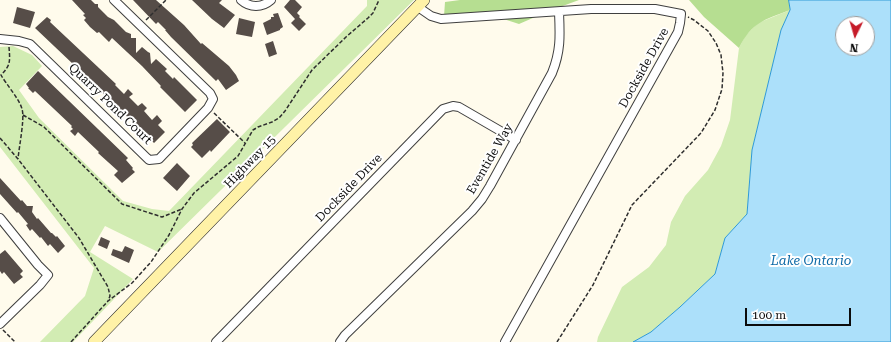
<!DOCTYPE html>
<html>
<head>
<meta charset="utf-8">
<style>
	body { margin:0 }
	#map { position:relative; width:891px; height:342px; overflow:hidden; background:#fffbec; font-family:"Roboto Serif",serif }
	canvas { display:block }
	.north { position:absolute; left:835px; top:16px; width:40px; height:40px; box-sizing:border-box; background:#fff; border:1px solid #9e9e9e; border-radius:50%; rotate:185deg; font-size:11px; font-weight:700; line-height:16px; text-align:center; color:#0c0c0c }
	.north::after { content:''; display:block; margin:auto; width:14px; height:18px; background:#c61b29; clip-path:polygon(50% 0,100% 100%,50% 72%,0 100%) }
	.scale { position:absolute; left:745px; top:308px; width:106px; height:18px; box-sizing:border-box; border:2px solid #0c0c0c; border-top:0; padding-left:5px; font-size:12px; line-height:14px; white-space:nowrap; color:#0c0c0c; -webkit-text-stroke:3px #fff; paint-order:stroke }
</style>
</head>
<body>
<div id="map">
<canvas width="891" height="342"></canvas>
<div class="north">N</div>
<div class="scale">100 m</div>
</div>
<script>
const c = document.querySelector('canvas').getContext('2d');
c.lineJoin = 'round';
function fillPath(path, color) { c.fillStyle = color; c.fill(path, 'evenodd'); }
function stroke(path, color, width, dash) { c.strokeStyle = color; c.lineWidth = width; c.lineCap = dash ? 'butt' : 'round'; c.setLineDash(dash || []); c.stroke(path); }
function label(font, color, halo, rows, align = 'center') {
  c.font = font + ' "Roboto Serif",serif'; c.lineWidth = 4; c.setLineDash([]); c.textBaseline = 'middle'; c.strokeStyle = halo; c.fillStyle = color; for (const [text, x, y, turn = 0] of rows) {
    c.save(); c.translate(x, y); c.rotate((+turn || 0) * Math.PI / 180); c.textAlign = isNaN(turn) ? turn : align; if (halo) c.strokeText(text, 0, 0); c.fillText(text, 0, 0); c.restore();
  }
}
fillPath(new Path2D(`
	M367,0H414L158,252L105,226L90,252L133,279L73,342H40L85,296L94,268L0,147V47L13,46L32,55L42,66L19,90L39,118L123,201L152,209L169,211L367,6Z
	M790,10L781,30L752,150L747,214L725,238L715,274L680,307L651,332L633,342H597L598,337L622,287L649,267L666,245L671,222L685,196L708,170L721,146L730,120L739,48L745,36L758,23Z`), '#d2ecb3');
fillPath(new Path2D(`
	M460,0H579L549,11L519,24L485,13L444,16L445,2Z
	M689,0H789L790,10C764,20 752,22 739,48L704,17Z`), '#b6de91');
const water = new Path2D(`
	M789,0H891V342H633L651,332L680,307L715,274L725,238L747,214L752,150L781,30L790,10ZM843,24H867V48H843Z`);
fillPath(water, '#ace0fa');
stroke(water, '#2e99d6', 1);
fillPath(new Path2D(`
	M72,0H91L95,4H98V7L108,17L114,20L126,32L131,34V38H136V53L142,47L148,52L150,53L151,64L156,59L167,69L165,71L173,79L174,77L197,100L185,112L160,87L161,86L142,66L112,38L109,42L99,32L97,33L90,27L84,20L86,18L83,15L85,14Z
	M133,0H156L184,25L201,44L202,43L229,66L236,75L239,81L226,90L218,79L216,81L171,37L165,30H166L158,22L156,24Z
	M192,0H222L219,3L235,15L224,28L212,19Z
	M290,0H295L302,7L297,13L300,16L299,17L306,24L299,31L291,23L295,19L284,7Z
	M17,7L35,12L30,28L13,23Z
	M278,13L283,27L280,29V30L267,35L263,23L271,19V17H274L273,14Z
	M47,17L51,20L50,22L116,84L115,85L124,94L128,89L133,94L129,97L138,106L142,103L147,108L144,111L152,120L157,115L162,121L158,125L165,132L154,143L134,123L112,103L93,83L35,28Z
	M239,18L255,22L252,37L236,34Z
	M273,41L277,54L269,57L265,44Z
	M38,71L128,158L126,160L133,168L132,169L135,172L122,183L114,175L118,171L98,153L99,152L78,132L75,136L70,131L73,129L71,127L72,126L35,91L33,93L28,88H29L26,84Z
	M217,119L230,132L211,152L210,150L202,158L191,147L193,145L192,143Z
	M177,163L190,176L177,191L163,178Z
	M0,178L21,201L22,200L27,206H33L32,212L37,219L38,218L51,233H52L56,237L57,236L65,246L58,253L50,244L48,246L41,237L40,238L32,229L30,231L26,225L28,224L18,212L17,213L0,194Z
	M101,237L110,241L107,249L98,245Z
	M125,246L134,250L129,263L111,255L113,249L122,252Z
	M5,250L23,271L20,274L23,277L14,284L4,272L2,274L0,271V254Z`), '#564d48');
const street = new Path2D(`
	M241,0C250,8 262,8 271,0
	M418,7L431,16L441,19L591,9H655L681,14L680,23L678,32L505,342
	M0,39L19,41L30,44L149,160L159,159L208,108L213,99L210,93L114,0
	M0,218L38,265L48,275L40,285L0,324
	M216,342L443,109L453,106L459,107L516,140
	M340,342L345,335L472,211L482,199L490,186L552,73C561,51 560,35 559,12`);
const secondary = new Path2D(`
	M94,342L424,0`);
stroke(street, '#3f3f3f', 10);
stroke(secondary, '#2e2e2e', 12);
stroke(new Path2D(`
	M146,20L166,0
	M9,47C10,61 11,65 1,75C6,84 20,100 22,109C25,118 19,147 18,159
	M214,113L245,143
	M23,115L44,127L122,204L162,217L182,209
	M0,138L18,159L79,238L108,287L110,296L108,301
	M3,330L15,342
	M71,342L108,301L132,283L151,262L169,235L182,209L194,193L238,156L253,130L258,127L272,122L279,118L285,111L312,70L346,37L368,18L373,13L379,0
	M557,342L593,285L632,205L701,133L715,110L722,89L723,73L721,55L716,43L708,31L694,20L688,17`), '#2e2e2e', 1.5, [4, 2]);
stroke(street, '#fff', 8);
stroke(secondary, '#fff2a7', 11);
label('12px', '#0c0c0c', '#fff', [
	["Dockside Drive",644,68,-61],
	["Quarry Pond Court",110,104,44],
	["Eventide Way",490,159,-60],
	["Highway 15",250,162,-46],
	["Dockside Drive",349,188,-46]
]);
label('italic 13px', '#0d69a6', '#fff', [
	["Lake Ontario",811,261]
]);
</script>
</body>
</html>
